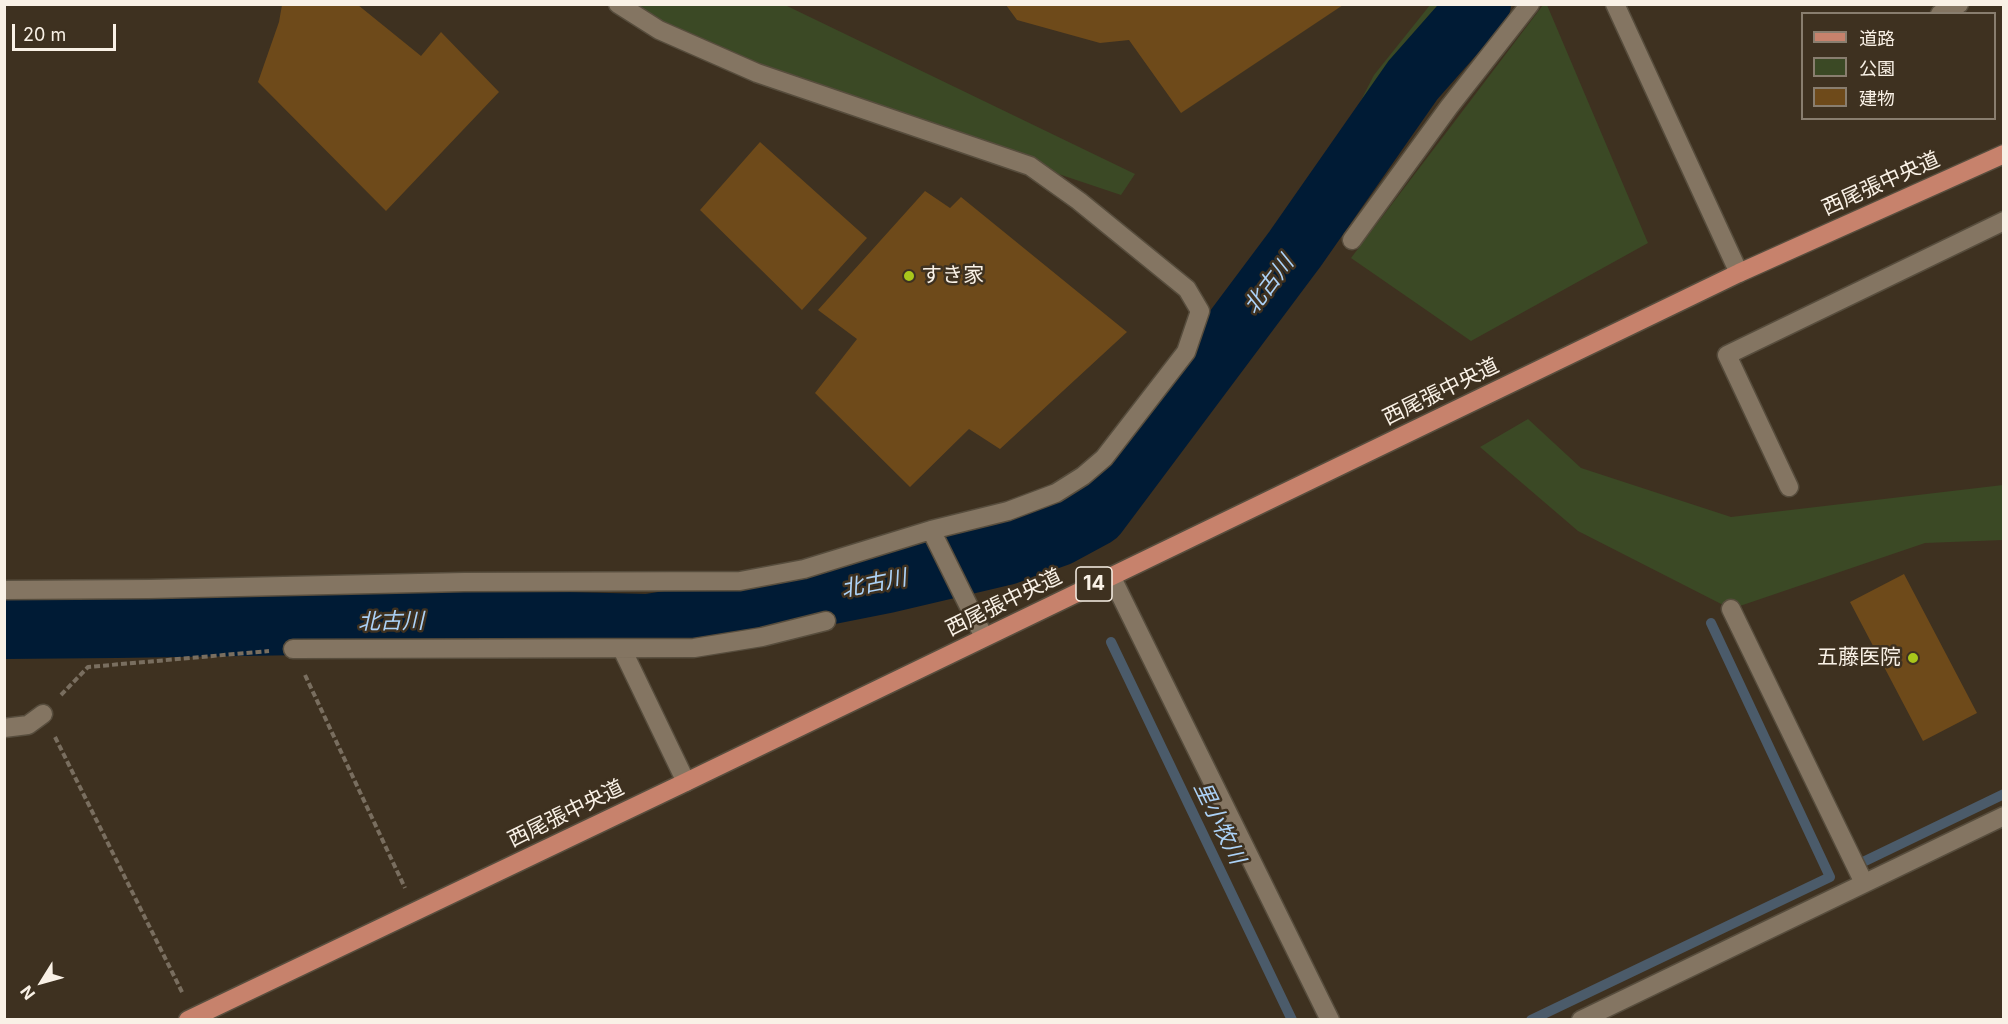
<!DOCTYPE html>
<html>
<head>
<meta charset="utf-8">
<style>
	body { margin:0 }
	#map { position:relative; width:2008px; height:1024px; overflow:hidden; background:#3e3120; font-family:Inter,"Noto Sans JP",sans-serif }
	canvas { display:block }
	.frame { position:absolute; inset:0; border:6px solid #f9f1e6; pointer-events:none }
	.legend { position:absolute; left:1801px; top:12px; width:195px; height:108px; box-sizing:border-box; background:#3e3120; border:2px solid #897e6f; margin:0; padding:8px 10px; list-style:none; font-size:18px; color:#f9f1e6 }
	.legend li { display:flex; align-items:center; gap:12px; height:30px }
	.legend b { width:30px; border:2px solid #897e6f }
	.north { position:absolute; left:12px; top:952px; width:60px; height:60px; -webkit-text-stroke:4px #3e3120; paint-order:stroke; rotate:233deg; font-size:16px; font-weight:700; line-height:24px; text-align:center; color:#f9f1e6 }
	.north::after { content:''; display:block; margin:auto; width:21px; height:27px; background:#f9f1e6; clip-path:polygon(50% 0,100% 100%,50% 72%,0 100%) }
	.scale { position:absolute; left:12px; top:24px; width:104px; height:27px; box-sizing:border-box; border:3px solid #f9f1e6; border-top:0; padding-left:8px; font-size:18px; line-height:21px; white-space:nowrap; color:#f9f1e6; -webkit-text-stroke:4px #3e3120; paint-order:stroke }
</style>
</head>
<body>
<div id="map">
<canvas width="2008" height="1024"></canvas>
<div class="frame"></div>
<ul class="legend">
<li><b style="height:8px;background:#c7826c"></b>道路</li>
<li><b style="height:16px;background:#3b4925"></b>公園</li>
<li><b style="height:16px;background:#6e4a1a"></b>建物</li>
</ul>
<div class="north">N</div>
<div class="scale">20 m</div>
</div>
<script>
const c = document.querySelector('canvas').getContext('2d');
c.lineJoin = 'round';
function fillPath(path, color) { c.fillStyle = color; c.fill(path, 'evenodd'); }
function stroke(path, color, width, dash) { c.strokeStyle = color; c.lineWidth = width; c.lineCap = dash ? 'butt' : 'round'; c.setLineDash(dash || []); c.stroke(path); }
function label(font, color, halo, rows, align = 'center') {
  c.font = font + ' Inter,"Noto Sans JP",sans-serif'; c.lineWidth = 5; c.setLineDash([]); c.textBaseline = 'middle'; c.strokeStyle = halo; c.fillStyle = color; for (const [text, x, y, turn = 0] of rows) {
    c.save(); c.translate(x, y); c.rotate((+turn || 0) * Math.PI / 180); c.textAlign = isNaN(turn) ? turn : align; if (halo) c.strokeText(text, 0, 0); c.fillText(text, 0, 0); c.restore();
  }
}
fillPath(new Path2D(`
	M625,5H785L1135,174L1121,195L757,73Z
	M1430,5H1455L1388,89L1342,159L1323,182L1310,176L1356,110L1374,75Z
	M1543,5H1547L1648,243L1471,341L1351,258Z
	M1528,419L1581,468L1731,517L2003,485V540L1925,543L1731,609L1578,531L1480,447Z`), '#3b4925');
stroke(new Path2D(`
	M1111,642L1292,1020
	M1863,862L2004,794
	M1531,1020L1830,877L1711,623`), '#4b5b6a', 10);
stroke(new Path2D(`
	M4,628L117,627L491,621L647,625L761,607L887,582L1006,554L1059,535L1096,515L1295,249L1413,80L1480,4`), '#001b35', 62);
fillPath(new Path2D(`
	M282,5H358L421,56L441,32L499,92L386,211L258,82L279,22Z
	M1006,5H1343L1181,113L1129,40L1100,43L1017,20Z
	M760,142L867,238L802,310L700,210Z
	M925,191L950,208L961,197L1127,332L1000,449L969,429L910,487L815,393L857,339L818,310Z
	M1904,574L1977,713L1923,741L1850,602Z`), '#6e4a1a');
const minor = new Path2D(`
	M1615,4L1739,273
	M1940,14L1959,4
	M1352,240L1449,107L1530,4
	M1789,487L1727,355L2004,221
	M931,530L984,637
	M1111,576L1330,1020
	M4,590L149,589L464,582L740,581L804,569L931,530L1008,511L1056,493L1083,476L1104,458L1186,352L1200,311L1187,289L1079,201L1030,166L757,73L659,30L618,4
	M1731,609L1864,883
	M293,649L694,648L762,637L826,621
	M622,649L686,782
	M4,728L28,725L43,714
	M1581,1020L2004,816`);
const major = new Path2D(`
	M188,1020L686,782L1739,273L2004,154`);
stroke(minor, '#574d3d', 21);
stroke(major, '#574d3d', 21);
stroke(new Path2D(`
	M305,675L405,888
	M61,695L88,667L269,651
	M55,737L183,994`), '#796e5f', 4, [6, 3]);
stroke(minor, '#847562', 18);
stroke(major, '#c7826c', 18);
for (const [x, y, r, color] of [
	[909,276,6,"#a9c71b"],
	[1913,658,6,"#a9c71b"]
]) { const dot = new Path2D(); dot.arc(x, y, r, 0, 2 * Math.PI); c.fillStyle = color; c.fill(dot); stroke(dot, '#3e3120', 2); }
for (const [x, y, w] of [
	[1094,584,36]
]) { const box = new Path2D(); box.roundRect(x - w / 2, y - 17, w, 34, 4.5); c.fillStyle = '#3e3120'; c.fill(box); stroke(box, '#f9f1e6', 1.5); }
label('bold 20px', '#f9f1e6', null, [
	["14",1094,584]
]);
label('21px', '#f9f1e6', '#3e3120', [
	["西尾張中央道",1881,184,-24],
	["西尾張中央道",1441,392,-26],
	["西尾張中央道",1004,603,-26],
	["西尾張中央道",566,814,-26]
]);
label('21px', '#f9f1e6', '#3e3120', [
	["すき家",921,276],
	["五藤医院",1901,658,"right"]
], 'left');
label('italic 22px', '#acd2f7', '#3e3120', [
	["北古川",1269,285,-53],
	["北古川",874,584,-11],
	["北古川",391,622,-1],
	["里小牧川",1219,823,64]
]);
</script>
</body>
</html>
